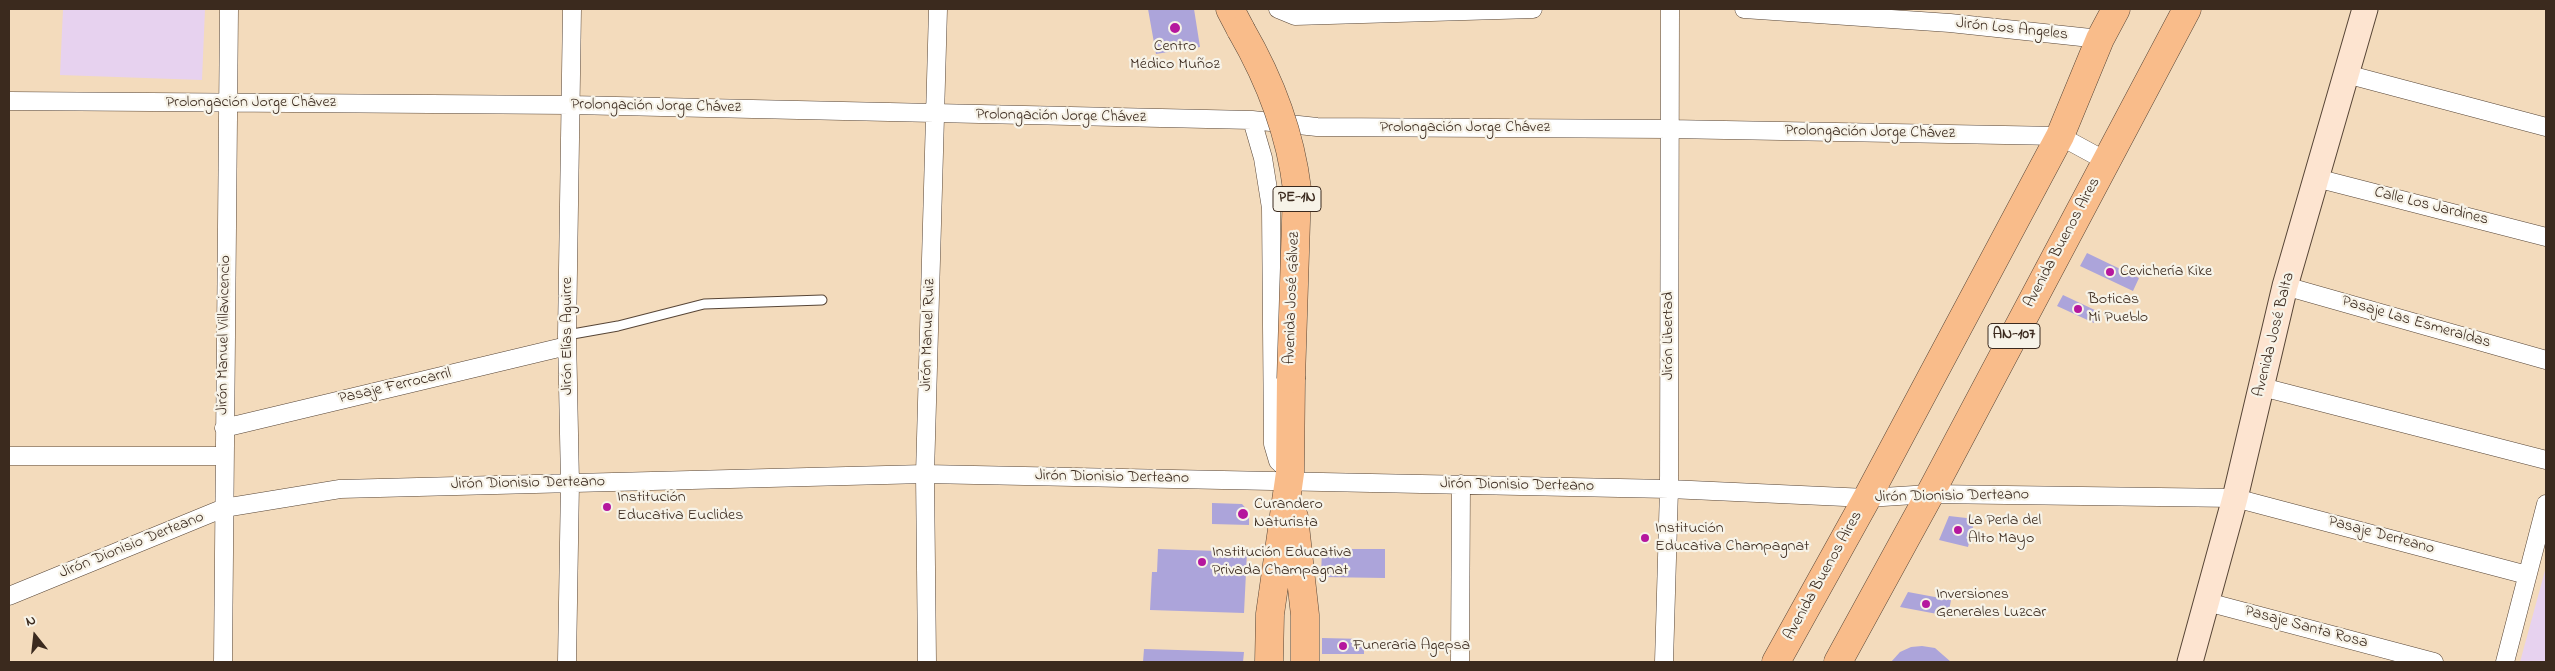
<!DOCTYPE html>
<html>
<head>
<meta charset="utf-8">
<style>
	body { margin:0 }
	#map { position:relative; width:2555px; height:671px; overflow:hidden; background:#f3dbbc; font-family:"Indie Flower",sans-serif }
	canvas { display:block }
	.frame { position:absolute; inset:0; border:10px solid #3b2a1e; pointer-events:none }
	.north { position:absolute; left:10px; top:611px; width:50px; height:50px; -webkit-text-stroke:4px #f7f3e8; paint-order:stroke; rotate:344deg; font-size:14px; font-weight:700; line-height:20px; text-align:center; color:#3b2a1e }
	.north::after { content:''; display:block; margin:auto; width:18px; height:22px; background:#3b2a1e; clip-path:polygon(50% 0,100% 100%,50% 72%,0 100%) }
</style>
</head>
<body>
<div id="map">
<canvas width="2555" height="671"></canvas>
<div class="frame"></div>
<div class="north">N</div>
</div>
<script>
const c = document.querySelector('canvas').getContext('2d');
c.lineJoin = 'round';
function fillPath(path, color) { c.fillStyle = color; c.fill(path, 'evenodd'); }
function stroke(path, color, width, dash) { c.strokeStyle = color; c.lineWidth = width; c.lineCap = dash ? 'butt' : 'round'; c.setLineDash(dash || []); c.stroke(path); }
function label(font, color, halo, rows, align = 'center') {
  c.font = font + ' "Indie Flower",sans-serif'; c.lineWidth = 4.5; c.setLineDash([]); c.textBaseline = 'middle'; c.strokeStyle = halo; c.fillStyle = color; for (const [text, x, y, turn = 0] of rows) {
    c.save(); c.translate(x, y); c.rotate((+turn || 0) * Math.PI / 180); c.textAlign = isNaN(turn) ? turn : align; if (halo) c.strokeText(text, 0, 0); c.fillText(text, 0, 0); c.restore();
  }
}
fillPath(new Path2D(`
	M63,9H205L202,80L60,75Z
	M2546,567V662H2520Z`), '#e7d2ef');
fillPath(new Path2D(`
	M1148,9H1194L1200,47L1156,54Z
	M2087,253L2139,278L2133,291L2080,266Z
	M2063,295L2099,312L2094,323L2057,306Z
	M1212,503L1242,504L1249,512V525L1212,524Z
	M1949,516L1975,519L1968,547L1939,540Z
	M1158,549L1247,552L1244,613L1150,610L1152,572H1157Z
	M1322,549H1385V578L1321,577Z
	M1908,592L1951,600L1948,616L1900,607Z
	M1322,638L1364,639V654H1322Z
	M1922,646L1935,648L1951,662H1891L1900,652L1911,647Z
	M1144,649L1244,652L1243,662H1143Z`), '#aca4da');
const lane = new Path2D(`
	M567,335L618,326L704,304L822,300`);
const street = new Path2D(`
	M1278,9L1295,16L1533,9
	M1744,9L1950,23L2100,39
	M2346,74L2546,127
	M9,101L571,105L1252,120L1317,127L1669,129L2060,136L2106,161
	M1252,120L1263,158L1271,208L1273,444L1278,461L1290,472
	M2316,178L2546,237
	M2285,286L2546,360
	M2262,387L2546,460
	M224,428L567,346
	M9,456H224
	M9,596L224,508L340,489L925,474L1669,489L1867,498L1930,494L2235,498L2527,575
	M2207,602L2434,662
	M223,662L229,9
	M567,662L570,483L567,335L572,9
	M927,662L925,474L938,9
	M1460,662L1461,484
	M1664,662L1669,489L1670,9
	M2505,662L2546,504`);
const secondary = new Path2D(`
	M2190,662L2235,498L2285,286L2365,9`);
const primary = new Path2D(`
	M1776,662L1867,498L2060,136L2100,39L2116,9
	M1838,662L1930,494L2187,9`);
const highway = new Path2D(`
	M1230,9L1241,30
	M1294,517L1305,615V662
	M1269,662L1270,614L1290,473L1291,379`);
stroke(lane, '#574536', 11);
stroke(street, '#574536', 19);
stroke(secondary, '#574536', 27);
stroke(primary, '#574536', 29);
stroke(highway, '#574536', 29);
stroke(lane, '#fff', 9);
stroke(street, '#fff', 18);
stroke(secondary, '#fde4d0', 25);
stroke(primary, '#f9bc8a', 28);
stroke(highway, '#f9bc8a', 28);
const highwayBridge = new Path2D(`
	M1241,30C1270,80 1290,131 1297,189L1291,379`);
stroke(highwayBridge, '#574536', 29, []);
stroke(highwayBridge, '#f9bc8a', 28);
for (const [x, y, r, color] of [
	[1175,28,6,"#b5179e"],
	[2110,272,5,"#b5179e"],
	[2078,309,5,"#b5179e"],
	[607,507,5,"#b5179e"],
	[1243,514,6,"#b5179e"],
	[1958,530,5,"#b5179e"],
	[1645,538,5,"#b5179e"],
	[1202,562,5,"#b5179e"],
	[1926,604,5,"#b5179e"],
	[1343,646,5,"#b5179e"]
]) { const dot = new Path2D(); dot.arc(x, y, r, 0, 2 * Math.PI); c.fillStyle = color; c.fill(dot); stroke(dot, '#f7f3e8', 2); }
for (const [x, y, w] of [
	[1297,199,48],
	[2014,336,52]
]) { const box = new Path2D(); box.roundRect(x - w / 2, y - 12.5, w, 25, 4); c.fillStyle = '#f7f3e8'; c.fill(box); stroke(box, '#3b2a1e', 1); }
label('bold 15px', '#3b2a1e', null, [
	["PE-1N",1297,199],
	["AN-107",2014,336]
]);
label('16px', '#3b2a1e', '#f7f3e8', [
	["Jirón Los Angeles",2012,30,6],
	["Prolongación Jorge Chávez",251,103],
	["Prolongación Jorge Chávez",656,107,1],
	["Prolongación Jorge Chávez",1061,117,1],
	["Prolongación Jorge Chávez",1465,128],
	["Prolongación Jorge Chávez",1870,133,1],
	["Calle Los Jardines",2431,207,14],
	["Avenida Buenos Aires",2063,243,-62],
	["Avenida José Gálvez",1293,298,-88],
	["Pasaje Las Esmeraldas",2416,323,16],
	["Jirón Manuel Villavicencio",225,335,-89],
	["Jirón Manuel Ruiz",929,335,-88],
	["Avenida José Balta",2275,335,-76],
	["Jirón Elías Aguirre",568,336,-90],
	["Jirón Libertad",1669,336,-90],
	["Pasaje Ferrocarril",395,387,-13],
	["Jirón Dionisio Derteano",1112,478,1],
	["Jirón Dionisio Derteano",528,484,-1],
	["Jirón Dionisio Derteano",1517,486,1],
	["Jirón Dionisio Derteano",1952,497,-1],
	["Pasaje Derteano",2381,536,15],
	["Jirón Dionisio Derteano",132,546,-22],
	["Avenida Buenos Aires",1824,576,-61],
	["Pasaje Santa Rosa",2306,628,15]
]);
label('16px', '#3b2a1e', '#f7f3e8', [
	["Centro",1175,47,"center"],
	["Médico Muñoz",1175,65,"center"],
	["Cevichería Kike",2120,272],
	["Boticas",2088,300],
	["Mi Pueblo",2088,318],
	["Institución",617,498],
	["Educativa Euclides",617,516],
	["Curandero",1254,505],
	["Naturista",1254,523],
	["La Perla del",1968,521],
	["Alto Mayo",1968,539],
	["Institución",1655,529],
	["Educativa Champagnat",1655,547],
	["Institución Educativa",1212,553],
	["Privada Champagnat",1212,571],
	["Inversiones",1936,595],
	["Generales Luzcar",1936,613],
	["Funeraria Agepsa",1353,646]
], 'left');
</script>
</body>
</html>
